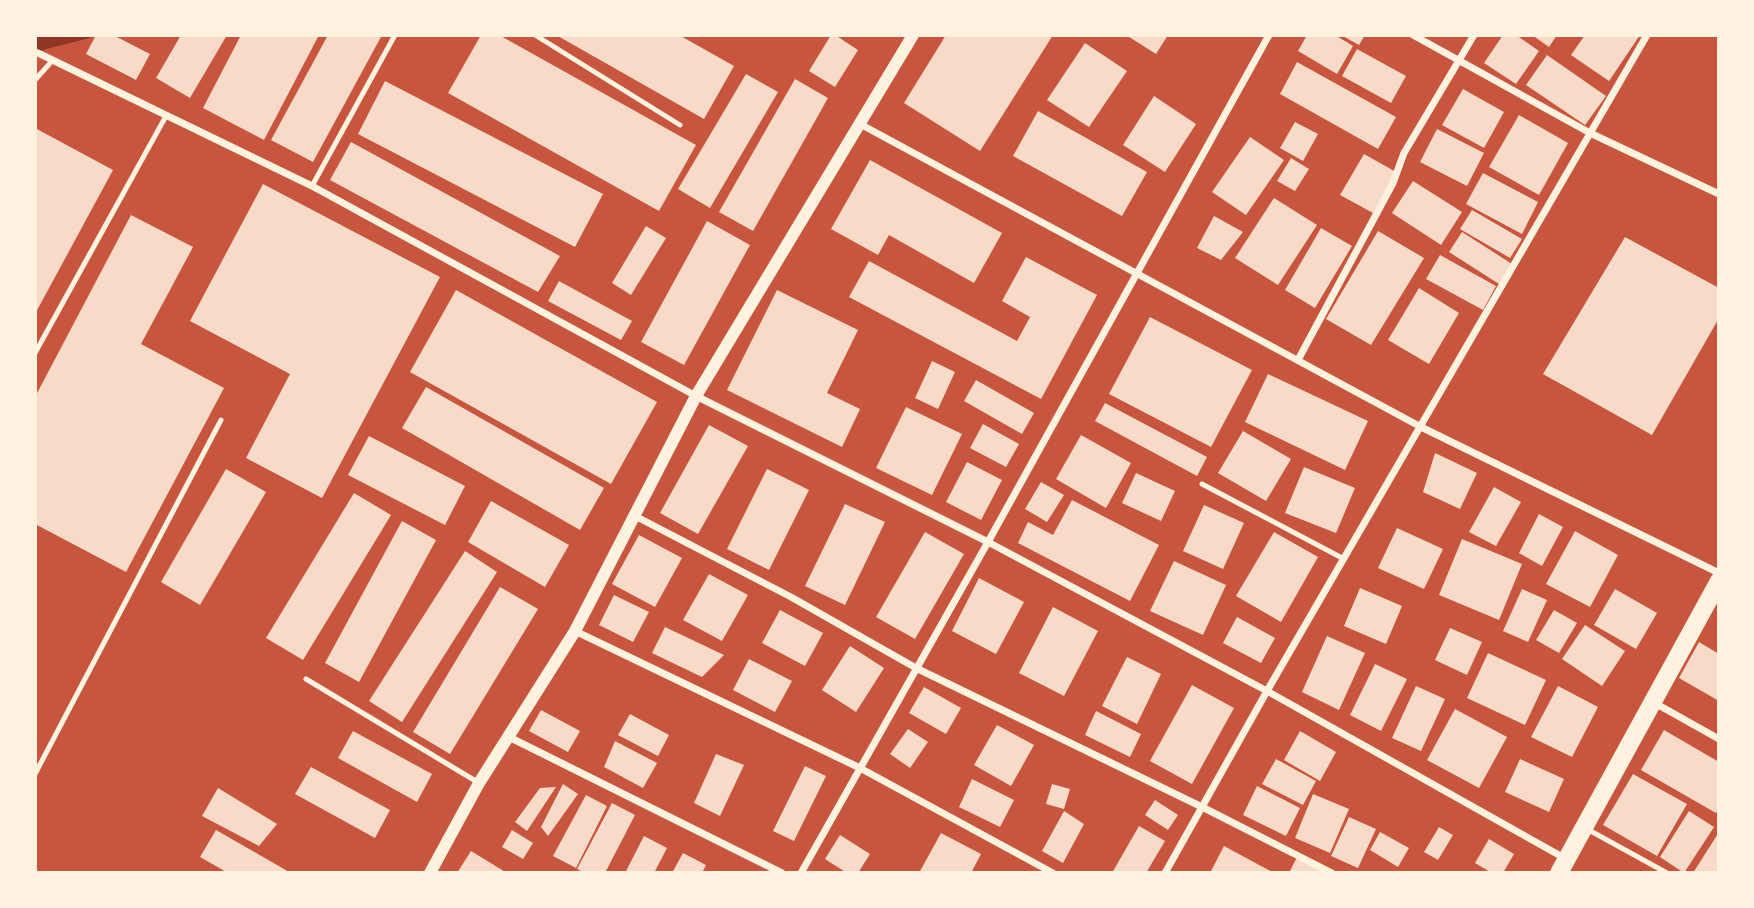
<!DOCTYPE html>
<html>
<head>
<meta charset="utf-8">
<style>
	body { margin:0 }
	#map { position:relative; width:1754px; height:908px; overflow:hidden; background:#c8553d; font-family:Montserrat,sans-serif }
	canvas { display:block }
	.frame { position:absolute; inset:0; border:37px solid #fff3e0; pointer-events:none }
</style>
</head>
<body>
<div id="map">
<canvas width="1754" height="908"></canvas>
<div class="frame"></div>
</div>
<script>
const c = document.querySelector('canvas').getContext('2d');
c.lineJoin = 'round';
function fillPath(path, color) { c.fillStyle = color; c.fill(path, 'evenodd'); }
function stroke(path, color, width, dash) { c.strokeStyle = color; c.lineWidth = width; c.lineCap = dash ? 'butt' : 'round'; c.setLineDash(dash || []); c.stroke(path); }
fillPath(new Path2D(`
	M35,35H93L90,38L46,49L35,56Z`), '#8f3625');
fillPath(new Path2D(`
	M96,35H113L150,54L136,80L86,54Z
	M181,35H227L190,98L156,78Z
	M241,35H319L264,140L203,108Z
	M328,35H382L313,162L271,140Z
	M481,35H499L696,145L659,211L448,93Z
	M556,35H679L734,66L704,119Z
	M831,35H835L858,50L835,87L809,71Z
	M946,35H1053L980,151L904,103Z
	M1126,35H1168L1156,54Z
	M1307,35H1335L1353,46L1337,74L1298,51Z
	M1341,35H1365L1359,45Z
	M1503,35H1516L1539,51L1516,84L1484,63Z
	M1532,35H1557L1549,47Z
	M1585,35H1640L1609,81L1571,55Z
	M1085,43L1127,71L1089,127L1047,100Z
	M1357,49L1406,76L1391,103L1342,76Z
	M1547,55L1606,96L1585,125L1526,85Z
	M1297,62L1396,117L1378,149L1280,94Z
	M746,74L778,92L710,208L678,189Z
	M795,79L828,98L753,231L719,212Z
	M385,81L603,194L575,247L358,134Z
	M1463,89L1504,112L1484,148L1442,125Z
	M1154,96L1196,124L1165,172L1123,145Z
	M1038,111L1147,172L1122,216L1013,156Z
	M1519,115L1568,143L1539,195L1489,167Z
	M1295,122L1318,134L1303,161L1280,148Z
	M35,128L113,170L35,314Z
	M1437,129L1484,153L1467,186L1420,162Z
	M1250,137L1284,160L1246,215L1212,192Z
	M351,142L560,256L538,292L330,180Z
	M1364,154L1396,172L1373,213L1340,195Z
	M1291,158L1309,169L1295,191L1277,181Z
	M870,160L1002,233L974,283L889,235L878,255L831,229Z
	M1483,173L1538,202L1522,234L1466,204Z
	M1413,181L1462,212L1441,245L1392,213Z
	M263,184L440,277L322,498L246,458L290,374L190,321Z
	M1274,198L1317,225L1278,285L1235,258Z
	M1472,210L1522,239L1510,258L1460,229Z
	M131,215L193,247L141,344L224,388L126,572L35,524V397Z
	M1214,216L1243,232L1221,260L1197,248Z
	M707,221L750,245L684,365L641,342Z
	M646,226L666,238L631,295L612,283Z
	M1321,228L1352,246L1315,308L1285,290Z
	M1378,231L1424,258L1371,345L1326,319Z
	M1462,232L1512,264L1499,284L1449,252Z
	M1625,237L1719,288V318L1652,435L1543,374Z
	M1440,255L1496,286L1483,310L1426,279Z
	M1026,257L1097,295L1041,399L849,297L869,261L1017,341L1030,317L1002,301Z
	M559,281L632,321L621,340L548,301Z
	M1419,288L1459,313L1429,364L1388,340Z
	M456,290L657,402L611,484L410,372Z
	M777,290L858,330L827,393L860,409L842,447L727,390Z
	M1150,317L1252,370L1211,447L1109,394Z
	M932,361L955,372L938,409L915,398Z
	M1268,374L1368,421L1345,470L1245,422Z
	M976,380L1034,413L1022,434L964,401Z
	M426,387L604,488L580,530L402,428Z
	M1105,403L1207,457L1197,476L1095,421Z
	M906,407L962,434L932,495L876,468Z
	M983,424L1019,444L1006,467L970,448Z
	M709,425L748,446L698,534L660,513Z
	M1243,431L1291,459L1266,501L1218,473Z
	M1081,435L1131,463L1106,508L1056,479Z
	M369,436L465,486L445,525L348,475Z
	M1435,453L1477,473L1460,509L1423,492Z
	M967,462L1002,480L981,520L946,502Z
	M1304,467L1355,488L1336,533L1285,513Z
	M226,469L266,492L200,605L161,582Z
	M767,469L809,490L769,570L727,549Z
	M1136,473L1175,491L1161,521L1122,503Z
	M1041,482L1064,495L1047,522L1025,509Z
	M1494,487L1521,502L1496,546L1469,532Z
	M354,493L391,515L303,660L266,638Z
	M1072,500L1159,545L1130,601L1018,543L1028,522L1053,535Z
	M491,501L569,545L545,587L468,542Z
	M845,504L885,522L845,605L805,586Z
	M1204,505L1244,523L1223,569L1183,551Z
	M1539,514L1563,527L1542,566L1519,553Z
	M402,521L436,540L359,682L325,663Z
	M1397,528L1443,549L1424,589L1378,568Z
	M1575,531L1618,555L1590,607L1546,584Z
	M925,532L964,554L915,639L876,617Z
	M1274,532L1318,557L1281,622L1236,596Z
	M639,535L682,558L655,607L612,584Z
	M1462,539L1522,564L1499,620L1439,595Z
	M465,551L497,572L402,722L369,701Z
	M1174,561L1226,585L1203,635L1150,611Z
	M709,574L748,595L722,641L683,620Z
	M979,578L1024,602L996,654L952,631Z
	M500,587L538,609L450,754L413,732Z
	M1360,588L1402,606L1386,644L1344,626Z
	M1522,589L1547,600L1528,642L1503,631Z
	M1615,589L1657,613L1636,649L1594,625Z
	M614,595L649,612L633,642L599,625Z
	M1053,607L1098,631L1064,696L1019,673Z
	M780,610L823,633L805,666L762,643Z
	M1554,610L1577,623L1559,653L1536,640Z
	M1237,617L1275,638L1261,663L1223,643Z
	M1585,625L1625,651L1602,686L1562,659Z
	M665,627L724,655L702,677L652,653Z
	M1450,628L1482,642L1467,675L1435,660Z
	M1327,636L1365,653L1339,710L1302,692Z
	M1699,642L1719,654V701L1679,678Z
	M850,646L884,668L856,712L822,690Z
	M1488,653L1546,680L1525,725L1467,698Z
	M1127,657L1161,674L1137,724L1102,706Z
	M749,659L792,681L775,712L733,690Z
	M1375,664L1407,679L1381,731L1350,715Z
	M1192,685L1234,708L1192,784L1150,761Z
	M1416,686L1445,699L1421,751L1392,738Z
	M1558,686L1598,707L1572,757L1531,737Z
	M924,687L961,708L946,734L909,713Z
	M1455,709L1507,737L1479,788L1427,760Z
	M541,710L580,731L568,752L529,731Z
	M1096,711L1141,734L1130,757L1085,735Z
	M630,714L669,735L658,756L618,735Z
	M997,725L1034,745L1011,786L974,765Z
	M908,729L928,742L910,768L890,754Z
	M1664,730L1719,762V808L1716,813L1641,770Z
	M353,731L432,774L417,802L338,758Z
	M1300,731L1336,752L1320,781L1284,760Z
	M615,741L657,763L643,788L604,767Z
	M716,754L744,765L720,816L694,803Z
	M1276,759L1316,781L1303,805L1262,784Z
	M1520,759L1564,779L1549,812L1505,792Z
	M805,766L826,776L794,841L773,831Z
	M311,767L390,810L375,838L295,794Z
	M1633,774L1687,804L1657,856L1603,825Z
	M972,779L1014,800L1000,827L959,807Z
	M563,784L578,794L548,836L541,827Z
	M1052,784L1070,789L1064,809L1046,804Z
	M1257,786L1300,808L1286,836L1243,815Z
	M556,787L527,831L515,822L540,788Z
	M218,788L277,824L259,846L202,816Z
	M1313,794L1349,809L1330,853L1295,838Z
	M586,795L607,806L576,868L553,856Z
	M1155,800L1178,815L1168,830L1145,815Z
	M612,803L635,815L605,873H585L577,869Z
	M1064,811L1084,824L1063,863L1042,851Z
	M1689,811L1714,827L1684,873L1660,857Z
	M1349,817L1376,829L1358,868L1331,856Z
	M1139,826L1165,841L1146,873H1112Z
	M1439,827L1453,835L1438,860L1424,852Z
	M216,830L291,873H228L200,857Z
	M512,830L533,843L523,859L502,847Z
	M1380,832L1409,848L1398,867L1370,850Z
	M1719,832V870L1717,873H1693Z
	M941,833L981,854L971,873H919Z
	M840,835L870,854L858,873H847L825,859Z
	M644,836L667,848L654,873H625Z
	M1489,839L1514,854L1503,873H1492L1475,863Z
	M1224,846L1274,873H1210Z
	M471,851L507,873H457Z
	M683,853L706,865L702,873H672Z
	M1297,857L1327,873H1289Z`), '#f7dbc8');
stroke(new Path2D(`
	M535,35L680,125
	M35,80L52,61
	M312,186L395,35
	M35,353L166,116
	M1202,484L1344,559
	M306,679L479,783
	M35,774L221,420
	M1587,829L1667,873`), '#fff3e0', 5);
stroke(new Path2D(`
	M1413,35L1590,133L1719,194
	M38,53L312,186L696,396L988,542L1267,691L1566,859
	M860,124L1421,427L1719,573
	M1298,360L1393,183L1404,153L1474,35
	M635,516L791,597L916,668L1202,807L1332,873
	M575,631L860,768L1053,873
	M1653,702L1719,739
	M509,737L782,873
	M801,873L988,542L1269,35
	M1165,873L1267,691L1647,35`), '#fff3e0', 7);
stroke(new Path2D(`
	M430,873L479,783L575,631L696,396L913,35`), '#fff3e0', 12);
stroke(new Path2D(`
	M1559,873L1719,581`), '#fff3e0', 18);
</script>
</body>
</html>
